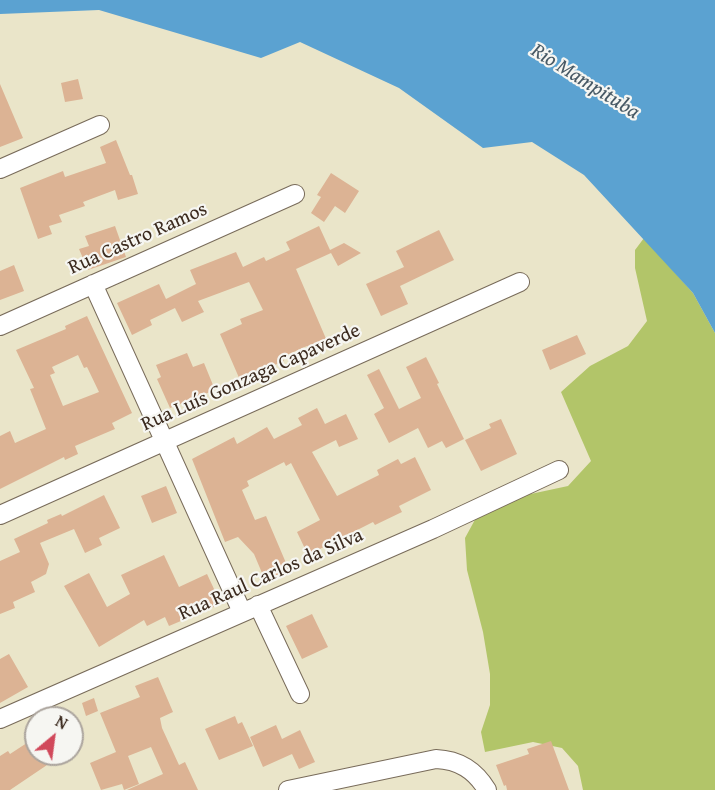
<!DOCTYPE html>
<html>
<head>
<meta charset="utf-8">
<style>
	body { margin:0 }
	#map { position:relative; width:715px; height:790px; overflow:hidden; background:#eae5c9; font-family:"Gentium Book Plus",serif }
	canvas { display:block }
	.north { position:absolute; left:24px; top:706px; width:60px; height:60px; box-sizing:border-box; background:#f6f6f2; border:2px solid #aba49d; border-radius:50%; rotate:29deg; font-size:16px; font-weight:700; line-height:24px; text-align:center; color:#3b2a1e }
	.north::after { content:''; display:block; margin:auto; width:21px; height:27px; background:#d1495b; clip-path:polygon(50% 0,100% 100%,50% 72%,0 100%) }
</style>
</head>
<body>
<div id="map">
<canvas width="715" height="790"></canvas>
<div class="north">N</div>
</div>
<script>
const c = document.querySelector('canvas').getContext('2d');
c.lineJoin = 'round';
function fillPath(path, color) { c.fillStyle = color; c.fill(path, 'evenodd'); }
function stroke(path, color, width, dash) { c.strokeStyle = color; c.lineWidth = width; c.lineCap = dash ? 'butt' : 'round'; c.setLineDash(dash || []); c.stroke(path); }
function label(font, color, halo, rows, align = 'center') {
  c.font = font + ' "Gentium Book Plus",serif'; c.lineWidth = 4.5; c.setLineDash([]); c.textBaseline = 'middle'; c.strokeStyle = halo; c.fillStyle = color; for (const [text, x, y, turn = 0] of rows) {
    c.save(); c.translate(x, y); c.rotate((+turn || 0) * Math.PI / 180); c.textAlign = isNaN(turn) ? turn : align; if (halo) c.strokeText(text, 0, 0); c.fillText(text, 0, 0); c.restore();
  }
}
fillPath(new Path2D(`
	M644,238L693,293L715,333V790H583L578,766L562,748L533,742L485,752L481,732L490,705V674L483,632L467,570L465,538L477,516L526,495L568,486L591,461L561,392L590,366L628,346L647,321L635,268V250Z`), '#b2c569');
fillPath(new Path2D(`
	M0,0H715V333L693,293L584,175L532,142L483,148L399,88L300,42L261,58L99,10L0,14Z`), '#5ba2d1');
fillPath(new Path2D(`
	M78,79L83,99L65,102L61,83Z
	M0,84L23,138L0,147Z
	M116,140L130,175H132L138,194L118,200L115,190L83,202L85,206L59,215L62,222L49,226L52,234L38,239L20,188L63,171L65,177L106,163L100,147Z
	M331,173L359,191L345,213L335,206L324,222L311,213L321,197L317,195Z
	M115,226L126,257L88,270L79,249L89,246L85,236Z
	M319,226L330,250L344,243L361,253L338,266L331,253L296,269L327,341L309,348L307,346L282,357L284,361L240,380L220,334L242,324L240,319L263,310L249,282L198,301L204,312L182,322L175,308L150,320L152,325L132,335L117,303L159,284L166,299L196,284L190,270L236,252L243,267L264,257L266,261L290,250L286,242Z
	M439,230L454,260L400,286L408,304L381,316L366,284L404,267L396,251Z
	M14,265L24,291L0,300V271Z
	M87,316L132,413L112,423L115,429L75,446L78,454L65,460L64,457L0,489V436L10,431L15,443L46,429L30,389L34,388L16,350L66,329L65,326ZM78,355L84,368L87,367L99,392L63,406L50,375L55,373L52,367Z
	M577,335L586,354L550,370L542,350Z
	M187,353L193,367L204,363L215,390L170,408L157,379L161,377L156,365Z
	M426,357L439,383L437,384L464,439L446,448L442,441L428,448L418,428L389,443L374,414L384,408L367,375L379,369L399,409L421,398L406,367Z
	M317,408L325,424L346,414L358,439L339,447L336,440L312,452L337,496L379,475L377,470L398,459L401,464L415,457L431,490L399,506L402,512L375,525L373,522L308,555L297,532L320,520L291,463L286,466L284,462L247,481L249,486L242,490L255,520L266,516L289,570L265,580L254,554L238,537L225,542L192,459L234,437L237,444L267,427L274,439L302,425L298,418Z
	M501,419L517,454L481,471L465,440L491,428L489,424Z
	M166,486L177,513L152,523L141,496Z
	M104,495L120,528L99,538L102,545L85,553L74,529L40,543L49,564L46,574L31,582L35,592L13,602L15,608L0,614V561L20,552L14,539L48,523L47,520L61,514L62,516Z
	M164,555L179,587L207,574L221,604L169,626L165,617L147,626L144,620L99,647L64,586L89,573L107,607L130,594L121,575Z
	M312,614L328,647L302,659L286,626Z
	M9,654L28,687L0,703V659Z
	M158,677L173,712L160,718L162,728L179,765L185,762L198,790H127L163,774L151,747L128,756L139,784L124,790L122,784L101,790L90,763L116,752L100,713L140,697L135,686Z
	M94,698L98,711L86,716L82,703Z
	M235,716L238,724L242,722L253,746L219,760L205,729Z
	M276,725L282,739L300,730L315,762L299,769L292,754L263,767L250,737Z
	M36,737V754H44L50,763L10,790H0V756L8,751L10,754Z
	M551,741L569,790H507L506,785L504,786L496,765L529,754L527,749Z`), '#dcb394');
const minor = new Path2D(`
	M0,169L100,125
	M93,284L242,612
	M0,326L295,194
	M0,515L520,282
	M258,605L300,694
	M0,719L433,529L559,470
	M288,790L436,759C459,760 475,770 487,790`);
stroke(minor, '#786b5a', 20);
stroke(minor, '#fff', 18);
label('20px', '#3b2a1e', '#f6f6f2', [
	["Rua Castro Ramos",138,239,-24],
	["Rua Luís Gonzaga Capaverde",251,378,-24],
	["Rua Raul Carlos da Silva",271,575,-24]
]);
label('italic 21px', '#485a66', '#f6f6f2', [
	["Rio Mampituba",585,82,32]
]);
</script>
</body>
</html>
